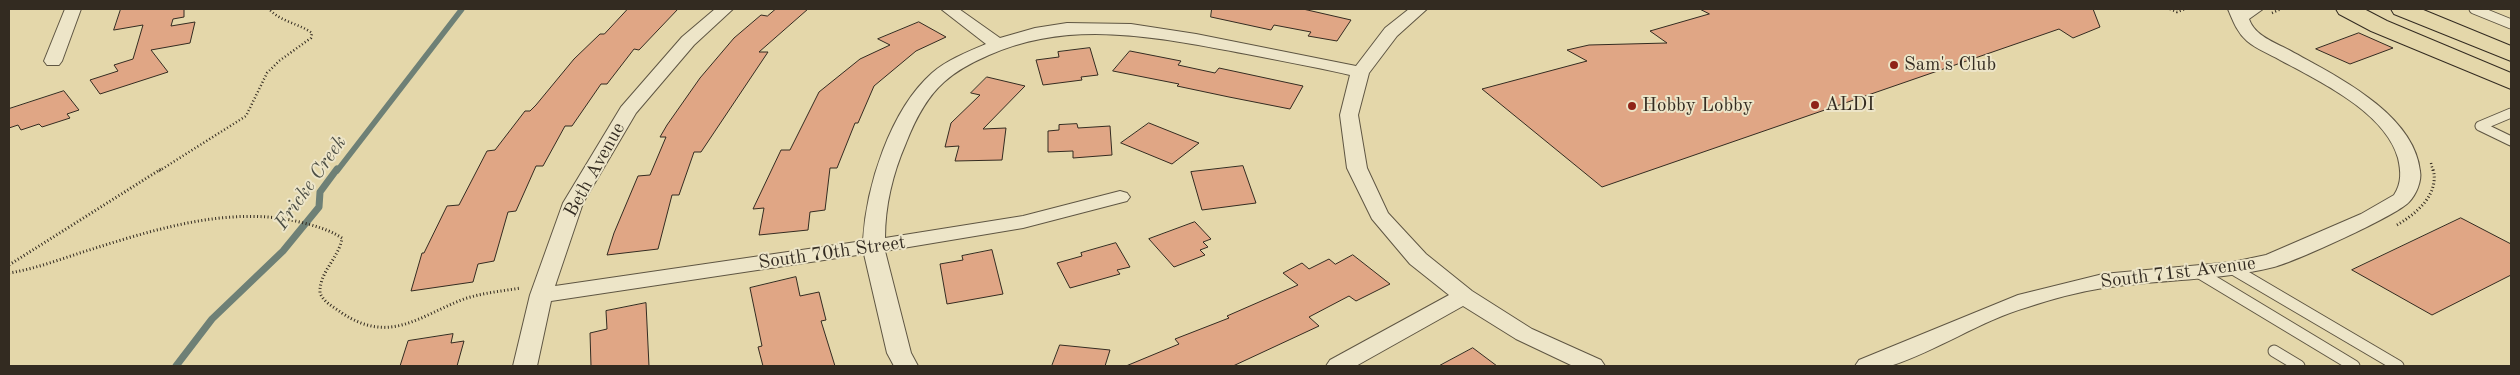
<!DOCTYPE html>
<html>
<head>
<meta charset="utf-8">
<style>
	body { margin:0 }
	#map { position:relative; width:2520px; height:375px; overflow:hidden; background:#e4d7aa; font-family:"Old Standard TT",serif }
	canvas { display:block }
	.frame { position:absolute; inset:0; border:10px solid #332b21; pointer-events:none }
</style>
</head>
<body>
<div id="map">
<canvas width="2520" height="375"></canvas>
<div class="frame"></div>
</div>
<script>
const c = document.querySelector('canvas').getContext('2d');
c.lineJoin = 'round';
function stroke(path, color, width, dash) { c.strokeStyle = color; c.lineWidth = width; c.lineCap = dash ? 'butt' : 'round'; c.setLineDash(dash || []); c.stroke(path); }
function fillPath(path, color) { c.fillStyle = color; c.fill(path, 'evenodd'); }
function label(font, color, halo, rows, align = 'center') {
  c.font = font + ' "Old Standard TT",serif'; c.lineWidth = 4; c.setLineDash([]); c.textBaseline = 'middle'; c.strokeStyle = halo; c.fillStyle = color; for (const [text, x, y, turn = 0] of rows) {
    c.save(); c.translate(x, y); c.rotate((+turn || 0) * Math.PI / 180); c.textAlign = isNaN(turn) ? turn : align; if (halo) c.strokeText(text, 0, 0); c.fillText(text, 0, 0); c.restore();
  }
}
stroke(new Path2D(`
	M337,171L462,9`), '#6e8076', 5.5);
stroke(new Path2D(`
	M176,366L212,319L283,251L319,207L320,192L337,169`), '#6e8076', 7);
const building = new Path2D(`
	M121,9H184V17L173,19L171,26L195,22L190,43L151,50L168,72L100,94L90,80L118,71L114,65L133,59L143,25L114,30Z
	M628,9H678L639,50L634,49L607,84H601L572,126H565L543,166H536L516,211L508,212L494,261L478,264L473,282L411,291L422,253H424L447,206L459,205L487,151L495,150L525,111H530L536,105L574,59L600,34H604Z
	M776,9H808L759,52H768L701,152H694L679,195H672L658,249L607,255L614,233L638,176L650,175L666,137H660L667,125L700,78L734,38L761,15L767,16Z
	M1212,9H1303L1351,20L1337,41L1308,36L1311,32L1274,25L1271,30L1211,17Z
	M1700,9H2093L2100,27L2073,38L2059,29L1602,187L1482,89L1587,61L1567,50L1589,45L1667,43L1650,31L1709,14Z
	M919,22L946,37L916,51L874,86L858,123H855L837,168H830L825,210L810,212L808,230L759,235L764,208L753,209L781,150H790L819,92L860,59L890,45L878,39Z
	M2359,33L2393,48L2350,64L2316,49Z
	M1090,48L1098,75L1081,77L1082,80L1043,85L1036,60L1059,57L1058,52Z
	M1130,51L1181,61L1178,65L1215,73L1219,68L1303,86L1290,109L1229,97L1177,86L1179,84L1113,71Z
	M987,77L1025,86L983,129L1006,128L1002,160L955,161L959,146L945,147L951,123L980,95L971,93Z
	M64,91L79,110L67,114L70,118L42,127L39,124L21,130L18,125L9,128V109Z
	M1149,123L1199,143L1172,164L1121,143Z
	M1077,124L1078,128L1110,126L1112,155L1073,158V151L1048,152V131L1059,130V125Z
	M1243,166L1256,203L1202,210L1191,172Z
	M2461,218L2511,244V275L2432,315L2352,270Z
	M1195,222L1211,239L1203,242L1208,247L1200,250L1205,255L1174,267L1149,239Z
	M1116,243L1130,267L1117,270L1120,274L1070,288L1057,263L1082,256L1081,253Z
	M992,250L1003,294L947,304L940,264L963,260L962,256Z
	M1353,255L1390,284L1356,301L1349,296L1309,317L1319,326L1233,366H1126L1179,344L1175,339L1229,318L1227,316L1298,285L1283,273L1302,263L1309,269L1329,259L1335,264Z
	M796,277L800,296L819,292L826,320L821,321L835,366H763L758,347L762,346L750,288Z
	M646,303L649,366H591L590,333L607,329L606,311Z
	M453,334L451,343L464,341L457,366H400L408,341Z
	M1060,345L1110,350L1105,366H1052Z
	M1473,348L1497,366H1439Z`);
fillPath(building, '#e0a685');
stroke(building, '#332b21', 1);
const serviceFar1 = new Path2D(`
	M2474,9L2511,24
	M2480,126L2511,141
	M2480,126L2511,113`);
const service = new Path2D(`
	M2233,269L2398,366
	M2198,272L2354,366
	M2274,351L2299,366`);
const minor = new Path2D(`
	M65,9H81L62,61L59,65H47L44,61Z
	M715,9H733L694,45L636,113L583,203L555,286L863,241C866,187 890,110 932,73C947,60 967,52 986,44L941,9H959L1000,38L1035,28L1067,23L1131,24L1196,34L1356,66L1385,28L1409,9H1427L1397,36L1369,73L1358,115L1367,168L1388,213L1426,254L1472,291L1532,329L1601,360L1605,366H1573L1516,339L1463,306L1356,366H1326L1330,360L1449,295L1410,264L1372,219L1347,168L1340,115L1350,75C1311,66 1271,59 1231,51C1149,36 1068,20 989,55C973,62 957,70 944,82C926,98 915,120 906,143C893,173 885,205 885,238L1023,216L1120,191L1127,193L1130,197L1127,201L1023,228L885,251L911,353L918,366H894L887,353L864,254L551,301L537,366H513L530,295L563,203L621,107L682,37Z
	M2228,9H2263L2249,19C2255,36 2274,42 2289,50C2334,75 2414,113 2420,171C2422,181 2416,195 2409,202C2396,216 2294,262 2274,267C2218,281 2160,279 2103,288C2078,292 2052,299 2028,307C1982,320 1935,352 1890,366C1880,368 1866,366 1855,366L1859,360L2018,295L2103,274L2233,262L2266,255L2361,214L2394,195C2402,183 2401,171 2398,158C2385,112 2319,81 2280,60C2270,54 2256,49 2247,41C2237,32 2233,21 2228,9Z`);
const primary = new Path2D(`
	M2336,9H2364L2387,21L2511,73V89L2371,31L2339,14Z
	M2391,9H2421L2511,46V61L2394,14Z`);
stroke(serviceFar1, '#5f5643', 11);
stroke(service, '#5f5643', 13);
stroke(minor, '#5f5643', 2);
stroke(primary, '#332b21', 2);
stroke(new Path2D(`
	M2170,9L2177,12L2185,9
	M2272,13L2281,9
	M2431,163L2433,171
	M159,171L246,116L267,73L279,61L311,38L312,33C298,23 281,22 269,9`), '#332b21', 2.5, [1, 2.5]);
stroke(new Path2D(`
	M2397,225C2416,214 2440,194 2433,169
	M9,265L161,169
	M9,273C35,269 61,259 86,251C153,230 229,205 300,222C315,226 328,229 342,238C339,258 319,272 320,293C324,303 334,307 342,313C390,345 419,316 464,299C482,293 502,291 521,288`), '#332b21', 3, [1, 2.5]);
stroke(serviceFar1, '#ede5c8', 9);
stroke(service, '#ede5c8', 11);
fillPath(minor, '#ede5c8');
fillPath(primary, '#e4d7aa');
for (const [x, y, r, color] of [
	[1894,65,5,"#8f2418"],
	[1815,105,5,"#8f2418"],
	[1632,106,5,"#8f2418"]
]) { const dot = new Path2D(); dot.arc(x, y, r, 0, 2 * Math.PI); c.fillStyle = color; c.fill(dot); stroke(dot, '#ede5c8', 2); }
label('19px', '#332b21', '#ede5c8', [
	["Sam's Club",1904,65],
	["ALDI",1825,105],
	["Hobby Lobby",1642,106]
], 'left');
label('19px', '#332b21', '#ede5c8', [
	["Beth Avenue",595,170,-61],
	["South 70th Street",832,253,-8],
	["South 71st Avenue",2178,273,-7]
]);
label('italic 20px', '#4c4e44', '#ede5c8', [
	["Fricke Creek",311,183,-55]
]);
</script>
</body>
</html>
